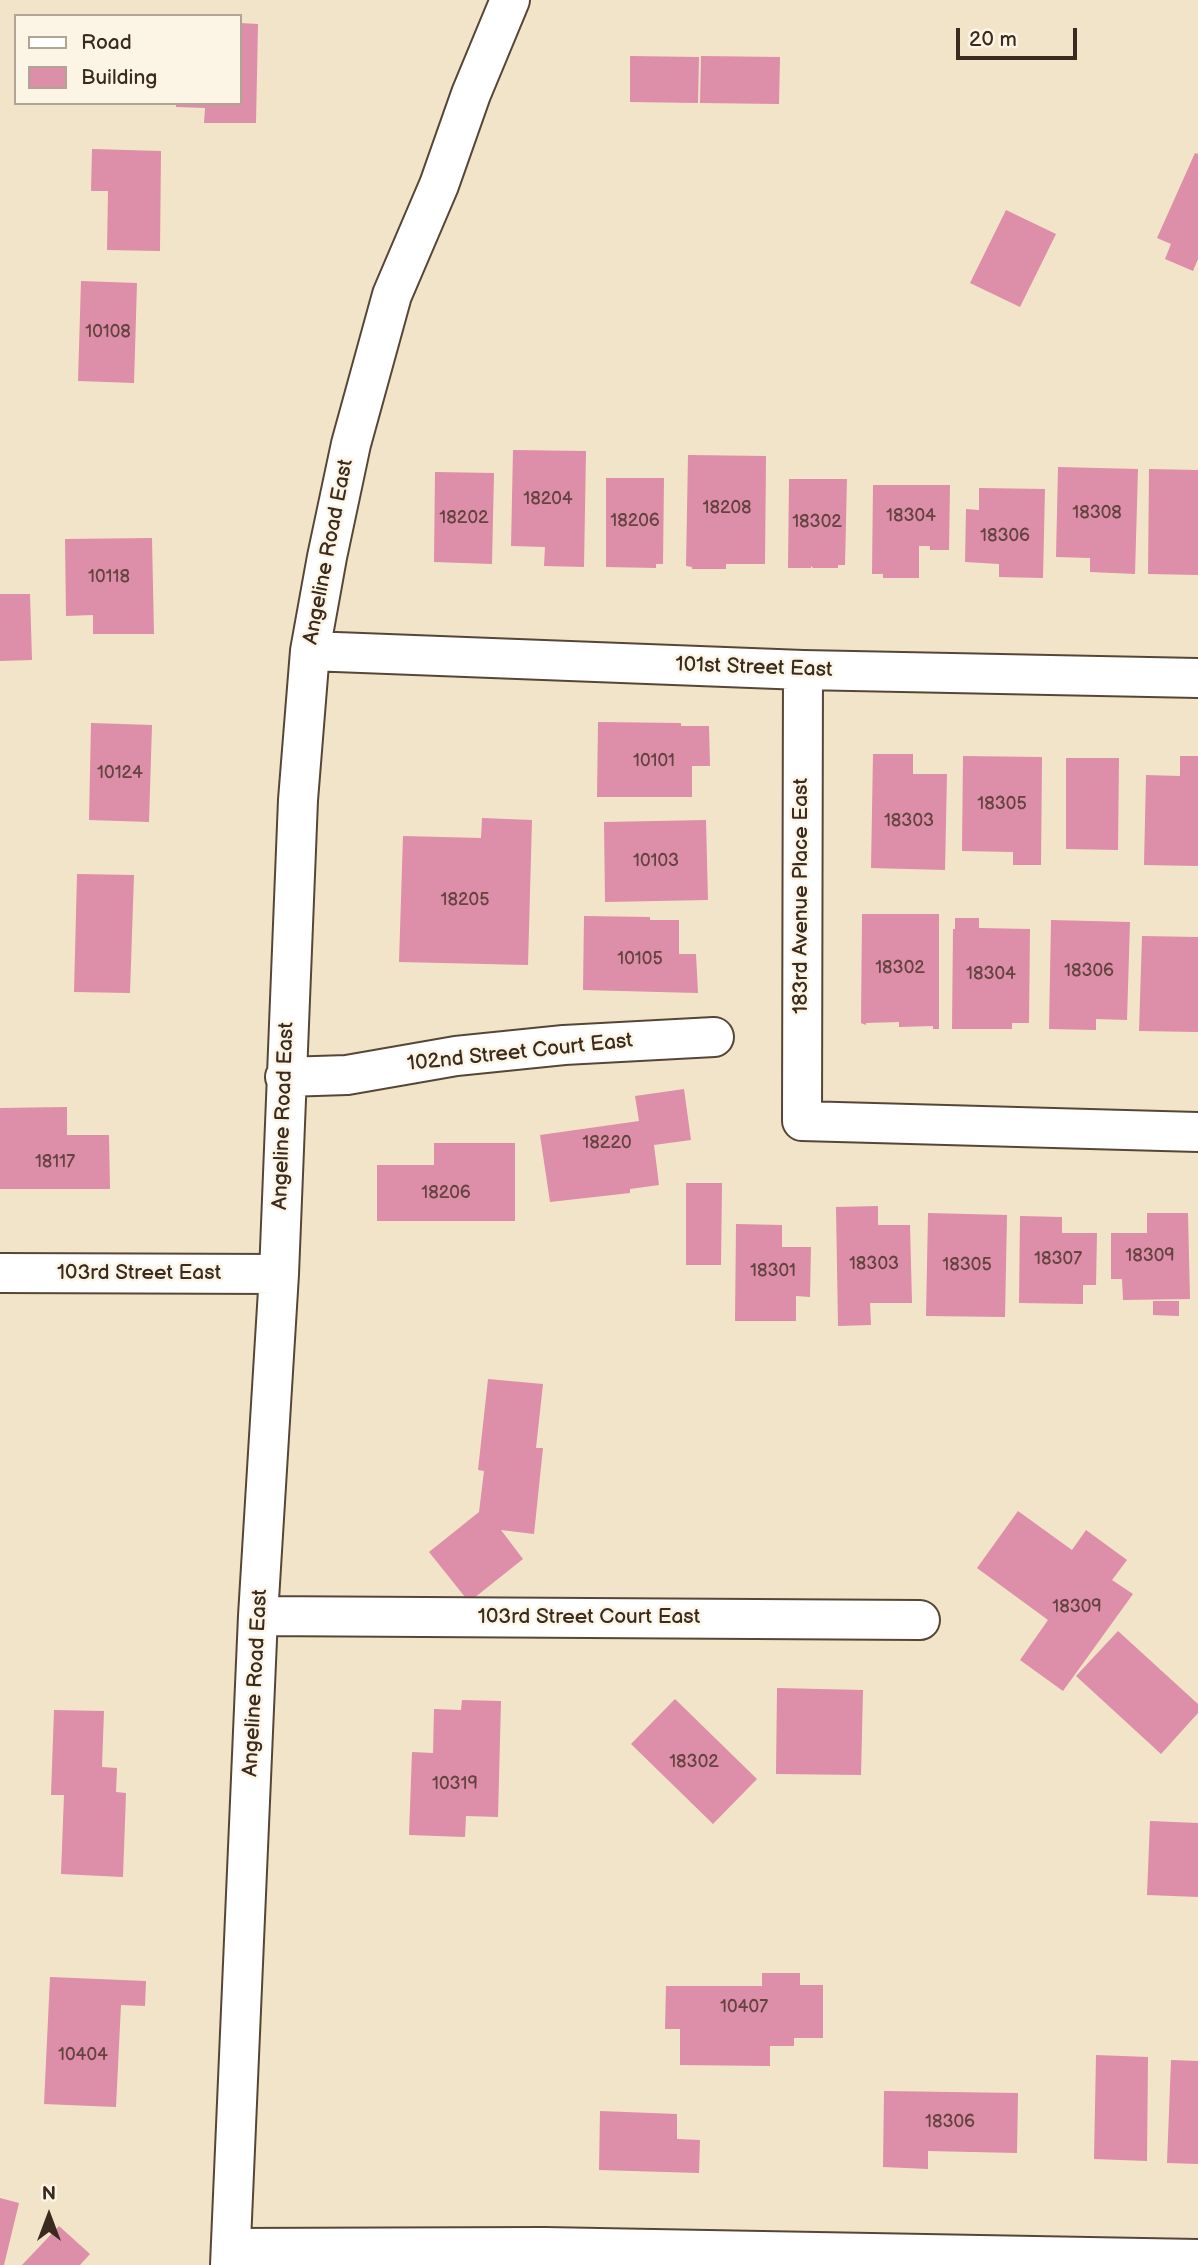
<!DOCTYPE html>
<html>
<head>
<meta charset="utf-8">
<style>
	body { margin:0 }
	#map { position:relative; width:1198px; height:2265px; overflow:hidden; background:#f2e4c8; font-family:"Balsamiq Sans",sans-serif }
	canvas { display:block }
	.legend { position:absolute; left:14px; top:14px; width:228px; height:91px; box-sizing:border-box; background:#fcf5e5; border:2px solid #afa495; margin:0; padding:9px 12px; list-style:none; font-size:21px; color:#3b2a1e }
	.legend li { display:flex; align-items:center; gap:14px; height:35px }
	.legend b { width:35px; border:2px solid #afa495 }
	.north { position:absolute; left:14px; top:2181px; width:70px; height:70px; -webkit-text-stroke:5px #fcf5e5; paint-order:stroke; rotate:0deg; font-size:19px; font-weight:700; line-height:28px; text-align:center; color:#3b2a1e }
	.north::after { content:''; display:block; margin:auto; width:24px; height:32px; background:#3b2a1e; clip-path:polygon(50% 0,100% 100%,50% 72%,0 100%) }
	.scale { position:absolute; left:956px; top:28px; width:121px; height:32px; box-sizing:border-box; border:4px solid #3b2a1e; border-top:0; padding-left:9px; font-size:21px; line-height:24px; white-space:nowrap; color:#3b2a1e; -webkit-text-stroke:5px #fcf5e5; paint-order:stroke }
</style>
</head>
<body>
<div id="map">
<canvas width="1198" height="2265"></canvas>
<ul class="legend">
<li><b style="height:9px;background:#fff"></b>Road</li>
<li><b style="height:19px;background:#dd8ea8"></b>Building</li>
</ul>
<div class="north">N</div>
<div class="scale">20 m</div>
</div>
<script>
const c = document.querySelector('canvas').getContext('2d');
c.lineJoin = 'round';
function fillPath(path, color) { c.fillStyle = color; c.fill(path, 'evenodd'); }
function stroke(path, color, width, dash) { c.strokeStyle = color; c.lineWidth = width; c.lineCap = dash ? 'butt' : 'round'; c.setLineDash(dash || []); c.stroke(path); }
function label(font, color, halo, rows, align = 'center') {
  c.font = font + ' "Balsamiq Sans",sans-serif'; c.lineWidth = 5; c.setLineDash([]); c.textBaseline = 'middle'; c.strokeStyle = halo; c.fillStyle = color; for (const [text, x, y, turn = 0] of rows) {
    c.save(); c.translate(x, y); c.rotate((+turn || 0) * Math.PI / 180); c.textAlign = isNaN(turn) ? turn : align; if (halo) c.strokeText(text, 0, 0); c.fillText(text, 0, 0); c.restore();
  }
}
fillPath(new Path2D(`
	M240,23L258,24L256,123H204L205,108L176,107V103H240Z
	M630,56L699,57L698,103L630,102Z
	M701,56L780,57L779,104L700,103Z
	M92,149L161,151L160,251L107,250L108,191H91Z
	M1195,153L1198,154V259L1193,271L1165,259L1171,244L1157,238Z
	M1006,210L1056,234L1020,307L970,283Z
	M81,281L137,283L134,383L78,381Z
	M513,450L586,451L584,567L544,566L545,547L511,546Z
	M688,455L766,456L765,564H726V569H692V567L686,566Z
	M1058,467L1138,469L1135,574L1090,572V558L1056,557Z
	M1149,469L1198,470V575L1148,574Z
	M435,472L494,473L492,564L434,562Z
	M606,478H664L663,564H656V568L606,567Z
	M789,479H847L845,565H838V568H813L811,566V568H788Z
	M873,485H950L949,550H930V546H919V578H883V574H872Z
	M979,488L1045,489L1043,578L999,577V564L965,562L966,509L979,510Z
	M152,538L154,634H93V615L66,616L65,539Z
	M0,594H30L32,660L0,661Z
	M598,722L681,723V726H709L710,766H692V797H597Z
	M91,723L152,725L149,822L89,820Z
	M873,754H913V774H947L945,870L871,868Z
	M963,756L1042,757L1041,865H1013V852L962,851Z
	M1180,756H1198V866L1144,865L1146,775L1180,776Z
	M1066,758H1119L1118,850L1066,849Z
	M482,818L532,820L528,965L399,962L403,836L481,838Z
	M706,820L708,900L605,902L604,822Z
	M77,874L134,875L130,993L74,992Z
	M862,914H939V1029H933V1026L899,1027V1022L866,1023V1025L861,1023Z
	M584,916L650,917V920H679V954H696L698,993L583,990Z
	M955,918H979V928L1030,929L1029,1023H1012V1029H952L953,929H955Z
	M1051,920L1130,922L1127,1020L1096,1019V1030L1049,1029Z
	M1142,936L1198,937V1032L1139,1031Z
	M684,1089L691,1140L654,1145L659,1185L630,1189V1193L550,1202L540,1135L639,1121L635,1096Z
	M67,1107V1135H109L110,1189H0V1108Z
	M434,1143H515V1221H377V1165H434Z
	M686,1183H722L721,1265H686Z
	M878,1206V1225H910L912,1303H870L871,1325L838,1326L836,1207Z
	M928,1213L1007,1215L1005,1317L926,1316Z
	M1147,1213H1188L1190,1299L1123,1300L1122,1279H1111V1233H1147Z
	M1020,1216L1062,1217V1233H1097L1096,1285H1083V1304L1019,1303Z
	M736,1224L782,1225V1247H811L810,1297L796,1296V1321H735Z
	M1153,1301H1179V1316L1153,1315Z
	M488,1379L543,1384L536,1448H543L534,1534L501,1530L523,1559L469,1602L429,1552L479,1512L484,1471L478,1470Z
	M1018,1511L1072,1550L1086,1530L1127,1560L1112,1580L1133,1594L1063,1691L1020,1660L1048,1620L977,1568Z
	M1118,1631L1198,1704V1713L1161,1754L1076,1676Z
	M777,1688L863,1690L861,1775L776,1774Z
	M675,1699L757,1779L713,1824L631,1744Z
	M462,1700L501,1701L498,1817L466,1816L465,1837L409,1835L412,1752L433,1753L434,1709L461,1710Z
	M54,1710L104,1711L102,1767L117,1768L116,1792L126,1793L123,1877L61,1874L64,1795H51Z
	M1150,1821L1198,1823V1897L1147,1895Z
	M762,1973H800V1985H823V2038H794V2046H770V2066L680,2065V2029H665L666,1986H762Z
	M50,1977L146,1981L145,2006L121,2005L116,2107L44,2104Z
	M1096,2055L1148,2057L1147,2161L1094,2159Z
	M1171,2060L1198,2061V2164L1167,2163Z
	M884,2091L1018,2093L1017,2153L928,2151V2169L883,2167Z
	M600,2111L677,2114V2139L700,2140L699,2173L599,2170Z
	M0,2198L19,2203L4,2265H0Z
	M59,2226L90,2254L80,2265H22Z`), '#dd8ea8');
const minor = new Path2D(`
	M310,651L803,670L1198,678
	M803,670L802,1121L1198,1132
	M285,1077L347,1075L456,1056L564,1045L714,1037
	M0,1273L279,1274
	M258,1616L920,1620
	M231,2248L545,2247L1198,2259
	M230,2265L258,1616L279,1274L298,800L310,651L327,557L351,444L392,295L439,185L471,94L510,0`);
stroke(minor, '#564638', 42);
stroke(minor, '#fff', 38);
label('18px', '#644340', null, [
	["10108",108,332],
	["18204",548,499],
	["18208",727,508],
	["18308",1097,513],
	["18304",911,516],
	["18202",464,518],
	["18206",635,521],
	["18302",817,522],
	["18306",1005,536],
	["10118",109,577],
	["10101",654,761],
	["10124",120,773],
	["18305",1002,804],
	["18303",909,821],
	["10103",656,861],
	["18205",465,900],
	["10105",640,959],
	["18302",900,968],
	["18306",1089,971],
	["18304",991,974],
	["18220",607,1143],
	["18117",55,1162],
	["18206",446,1193],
	["18309",1150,1256],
	["18307",1058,1259],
	["18303",874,1264],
	["18305",967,1265],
	["18301",773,1271],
	["18309",1077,1607],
	["18302",694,1762],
	["10319",455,1784],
	["10407",744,2007],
	["10404",83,2055],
	["18306",950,2122]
]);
label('21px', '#3b2a1e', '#fcf5e5', [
	["Angeline Road East",329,552,-79],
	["101st Street East",754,668,2],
	["183rd Avenue Place East",802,896,-90],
	["102nd Street Court East",520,1053,-6],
	["Angeline Road East",284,1116,-88],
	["103rd Street East",139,1274],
	["103rd Street Court East",589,1618],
	["Angeline Road East",256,1683,-87]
]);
</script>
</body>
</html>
